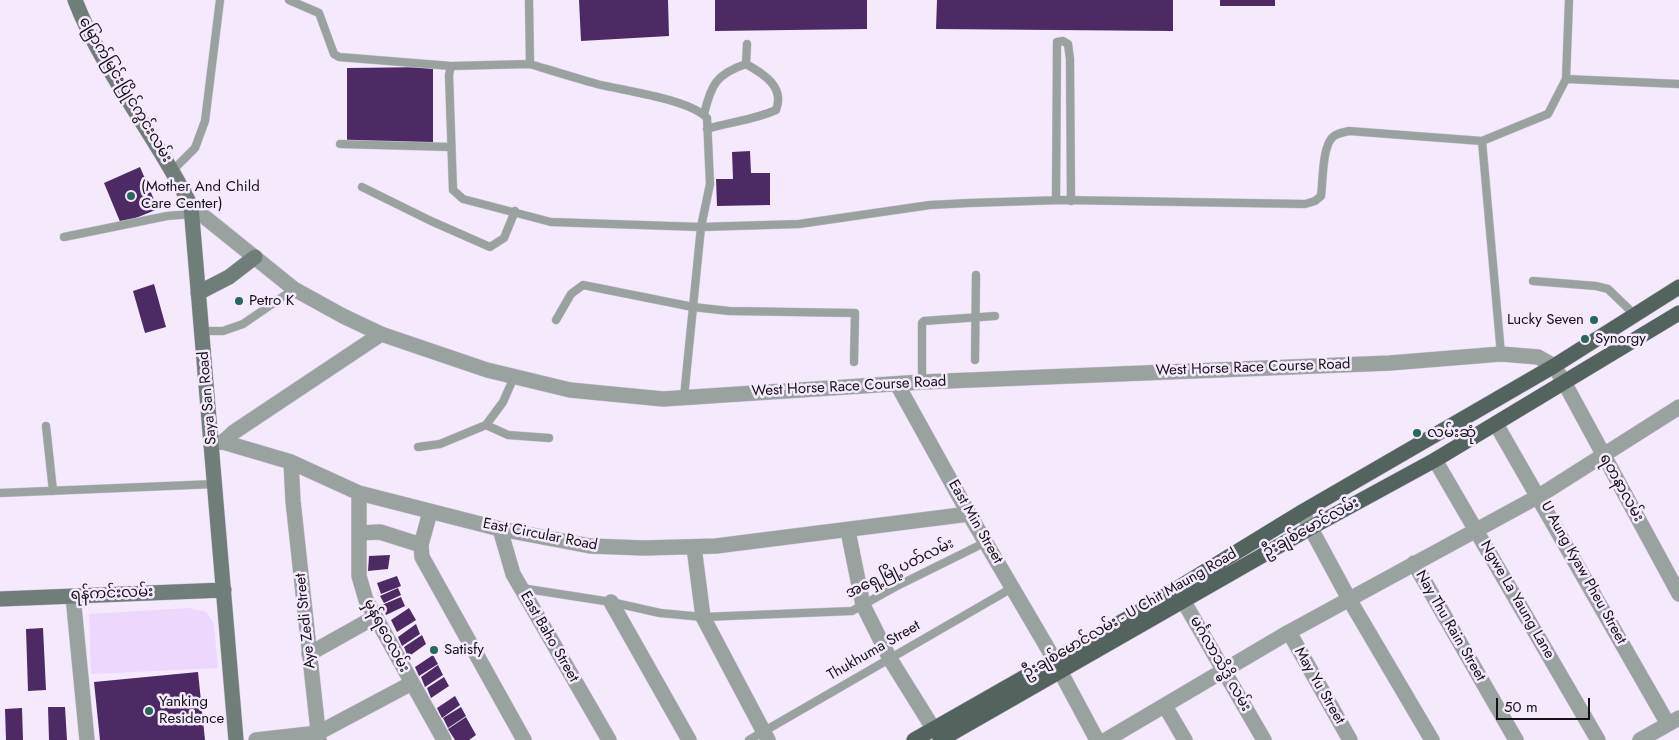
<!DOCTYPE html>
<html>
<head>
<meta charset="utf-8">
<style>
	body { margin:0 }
	#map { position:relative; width:1679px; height:740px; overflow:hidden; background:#f4eafc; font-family:Jost,sans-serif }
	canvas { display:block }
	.scale { position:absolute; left:1496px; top:698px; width:94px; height:22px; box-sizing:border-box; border:2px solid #151117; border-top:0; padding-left:6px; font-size:15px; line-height:18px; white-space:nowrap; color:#151117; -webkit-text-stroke:4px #f4eafc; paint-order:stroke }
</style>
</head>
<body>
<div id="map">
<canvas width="1679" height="740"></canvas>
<div class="scale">50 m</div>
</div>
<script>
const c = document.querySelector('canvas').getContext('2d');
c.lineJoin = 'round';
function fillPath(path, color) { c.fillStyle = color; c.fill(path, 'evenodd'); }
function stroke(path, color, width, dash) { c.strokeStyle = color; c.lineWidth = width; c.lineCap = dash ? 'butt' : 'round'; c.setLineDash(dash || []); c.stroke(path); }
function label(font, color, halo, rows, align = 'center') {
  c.font = font + ' Jost,"Noto Sans Myanmar",sans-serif'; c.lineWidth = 5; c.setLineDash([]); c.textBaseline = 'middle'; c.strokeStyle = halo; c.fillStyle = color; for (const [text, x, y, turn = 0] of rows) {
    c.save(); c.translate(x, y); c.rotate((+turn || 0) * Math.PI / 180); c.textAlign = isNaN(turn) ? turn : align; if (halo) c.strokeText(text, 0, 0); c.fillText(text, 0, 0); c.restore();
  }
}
fillPath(new Path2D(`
	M189,608L206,612L214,624L218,668L91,674L89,614Z`), '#ecd7fd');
fillPath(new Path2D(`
	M579,0H668L669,36L581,41Z
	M715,0H867V29L715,31Z
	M937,0H1173V31L936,29Z
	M1220,0H1275V6H1220Z
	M433,67V142L347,143V68Z
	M750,151L751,173H770V205L717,206L716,179H733L732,152Z
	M140,167L158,209L121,224L104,183Z
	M154,284L166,327L145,333L133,291Z
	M390,555L388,569L368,571L369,556Z
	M397,576L401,586L381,594L377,583Z
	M398,588L401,595L384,603L380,596Z
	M401,597L405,606L386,615L382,605Z
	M409,608L416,620L397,632L391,620Z
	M416,624L420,634L402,646L398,637Z
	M43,628L46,690L28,691L26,629Z
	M422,635L426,644L408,657L404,647Z
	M433,655L438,664L419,676L415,667Z
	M438,665L443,675L425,687L421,677Z
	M198,672L205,740H100L94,682Z
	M444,677L449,686L431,698L427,688Z
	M455,696L460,705L442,718L437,708Z
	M48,707H65L67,740H49Z
	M461,707L466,716L448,728L443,718Z
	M22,708L23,740H6L5,709Z
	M466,717L476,735L469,740H455L448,729Z`), '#4d2a64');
const service = new Path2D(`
	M289,0L319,13L334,54L339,57L451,66
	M529,0L530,64L451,66L449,75L453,190L463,199L551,222L701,227L799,224L930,205L969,203L1062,200L1305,204L1315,201L1321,196C1323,182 1322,144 1334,136C1338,133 1344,132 1349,131L1482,141L1501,354
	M530,64C553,71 575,78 597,84C625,91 689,99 707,118L710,184L701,227L684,397
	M746,64L747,44
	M1566,79L1679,84
	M704,114C711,85 716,74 746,64C764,74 785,87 776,110C754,120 730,122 707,129
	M1482,141L1548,114L1566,79L1569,0
	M340,144L451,147
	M173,170L195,148L205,121L220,0
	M362,187L431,221L490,247L504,238L515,211
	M1056,200L1057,42L1063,41L1068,44L1070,59L1071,201
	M64,237L167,216L191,214
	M1533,281L1596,286L1608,289L1636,316
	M556,320L571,294L583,285L693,307L729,311L855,313L854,362
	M201,331H223L243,324L294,289
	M975,360L976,275
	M922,382V323L924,321L995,316
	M486,425L508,435L549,438
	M46,426L53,491
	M418,447L440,444L486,425L503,402L514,377
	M0,493L215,484
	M521,588L611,602L660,613L703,617L852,611L895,587L986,542
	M749,740L1012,588`);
const minor = new Path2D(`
	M1564,382L1679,594
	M897,384L969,514L1054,659
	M1496,424L1668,724
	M223,442L234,432L381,334
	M212,443L223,442L291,462L359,493L500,529L590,546L644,548L716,546L969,514
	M1435,460L1598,740
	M291,462L293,501L319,740
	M359,493V576L366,600L444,740
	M430,512L421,545L422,557L524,740
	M1302,512L1349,599L1432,740
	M500,529L513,574L609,740
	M848,531L863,605L890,659L933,728
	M359,533L380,532L421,545
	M694,547L703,617L768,740
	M1414,563L1516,740
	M1177,590L1264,740
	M73,596L87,740
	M611,602L689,740
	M1289,632L1350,740
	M309,654L375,617
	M1060,671L1097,740
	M1165,706L1185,740
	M256,740L318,733L412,683
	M1106,740L1289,632L1539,496L1679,407
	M1640,740L1679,718`);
const tertiary = new Path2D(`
	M191,206L294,289L343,316L381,334L487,370L570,390L663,399L922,382L1390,363L1501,354L1538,357L1554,366L1564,382`);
const secondary = new Path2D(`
	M75,0C103,73 156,135 191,206L236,740
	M198,293L229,277L255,257
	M0,599L224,590`);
const primary = new Path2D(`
	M914,740L1137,613L1302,512L1554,366L1679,287
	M940,740L1312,527L1435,460L1679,313`);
stroke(service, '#d0c7d7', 9);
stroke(minor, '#d0c7d7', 16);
stroke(tertiary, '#d0c7d7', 16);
stroke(secondary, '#d0c7d7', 16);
stroke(primary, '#d0c7d7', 16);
stroke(service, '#99a29f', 8);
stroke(minor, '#99a29f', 15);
stroke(tertiary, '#99a29f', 15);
stroke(secondary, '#707e79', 15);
stroke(primary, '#53645e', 15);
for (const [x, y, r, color] of [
	[131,196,5,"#276858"],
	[239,301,5,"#276858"],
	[1594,320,5,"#276858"],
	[1585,339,5,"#276858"],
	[1417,433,5,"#276858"],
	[434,650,5,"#276858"],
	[149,711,5,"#276858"]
]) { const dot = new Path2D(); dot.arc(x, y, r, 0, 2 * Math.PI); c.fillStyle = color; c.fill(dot); stroke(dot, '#f4eafc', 2); }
label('15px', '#151117', '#f4eafc', [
	["မြောက်မြင်းပြိုင်ကွင်းလမ်း",125,90,59],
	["West Horse Race Course Road",1253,368,-2],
	["West Horse Race Course Road",849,387,-3],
	["Saya San Road",208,398,-95],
	["ရတနာလမ်း",1621,488,61],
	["East Min Street",975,522,60],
	["ဦးချစ်မောင်လမ်း",1311,528,-29],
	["East Circular Road",540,535,11],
	["အရှေ့မြို့ပတ်လမ်း",900,569,-26],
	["U Aung Kyaw Pheu Street",1583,573,61],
	["ရန်ကင်းလမ်း",112,594,-2],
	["Ngwe La Yaung Lane",1517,600,60],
	["ဦးချစ်မောင်လမ်း - U Chit Maung Road",1130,614,-30],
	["Aye Zedi Street",306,621,-96],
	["Nay Thu Rain Street",1450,626,60],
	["မှန်ရဝေလမ်း",386,636,62],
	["East Baho Street",549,637,60],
	["Thukhuma Street",874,651,-30],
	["မင်္ဂလာသိဒ္ဓိ လမ်း",1220,664,60],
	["May Yu Street",1319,686,60]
]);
label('15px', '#151117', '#f4eafc', [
	["(Mother And Child",141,187],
	["Care Center)",141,204],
	["Petro K",249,301],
	["Lucky Seven",1584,320,"right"],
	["Synorgy",1595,339],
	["လမ်းဆုံ",1427,433],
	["Satisfy",444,650],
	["Yanking",159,702],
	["Residence",159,719]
], 'left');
</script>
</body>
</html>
